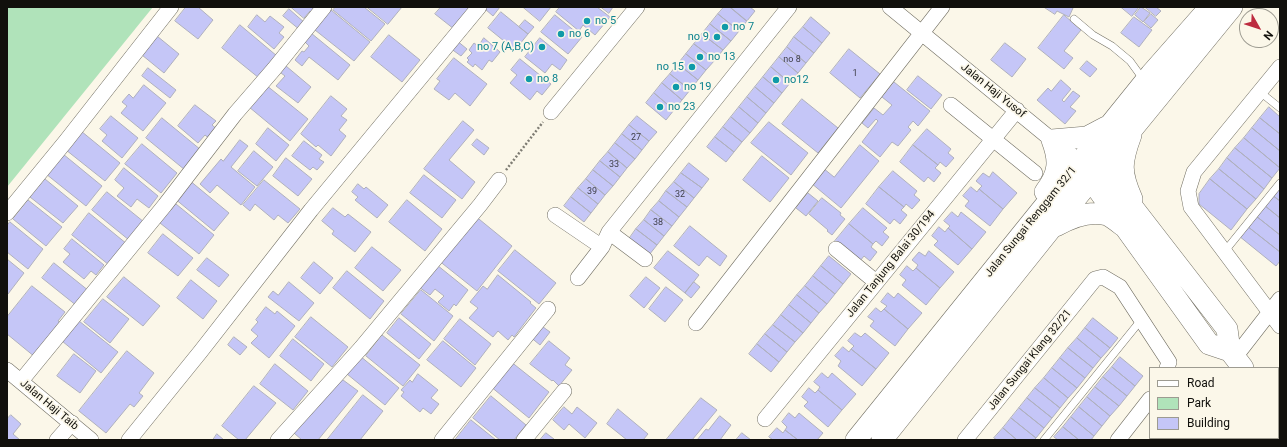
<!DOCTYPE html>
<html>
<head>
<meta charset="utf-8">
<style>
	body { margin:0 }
	#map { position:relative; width:1287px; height:447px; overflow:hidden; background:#fbf7e9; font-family:Roboto,sans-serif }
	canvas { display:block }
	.frame { position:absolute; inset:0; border:8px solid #11100c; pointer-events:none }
	.legend { position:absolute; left:1149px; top:367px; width:130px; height:72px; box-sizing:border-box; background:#fbf7e9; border:1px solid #9d9b91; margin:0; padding:5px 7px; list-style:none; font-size:12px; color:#11100c }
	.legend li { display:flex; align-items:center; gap:8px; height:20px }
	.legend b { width:20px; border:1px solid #9d9b91 }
	.north { position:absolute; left:1239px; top:8px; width:40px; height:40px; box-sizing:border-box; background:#fbf7e9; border:1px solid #9d9b91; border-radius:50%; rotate:129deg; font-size:11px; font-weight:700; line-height:16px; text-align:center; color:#11100c }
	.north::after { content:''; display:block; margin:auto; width:14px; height:18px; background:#bd2c40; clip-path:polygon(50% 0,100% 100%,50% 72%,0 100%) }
</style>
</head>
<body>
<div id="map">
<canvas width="1287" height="447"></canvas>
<div class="frame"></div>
<ul class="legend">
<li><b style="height:5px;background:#fff"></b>Road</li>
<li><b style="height:11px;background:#b0e3ba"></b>Park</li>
<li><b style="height:11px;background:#c5c6f7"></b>Building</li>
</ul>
<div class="north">N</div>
</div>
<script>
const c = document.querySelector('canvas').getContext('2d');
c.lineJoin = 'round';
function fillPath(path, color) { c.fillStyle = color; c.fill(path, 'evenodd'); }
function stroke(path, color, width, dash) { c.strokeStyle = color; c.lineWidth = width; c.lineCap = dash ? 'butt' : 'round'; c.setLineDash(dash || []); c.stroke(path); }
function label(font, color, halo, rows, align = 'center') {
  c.font = font + ' Roboto,sans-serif'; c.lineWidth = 3.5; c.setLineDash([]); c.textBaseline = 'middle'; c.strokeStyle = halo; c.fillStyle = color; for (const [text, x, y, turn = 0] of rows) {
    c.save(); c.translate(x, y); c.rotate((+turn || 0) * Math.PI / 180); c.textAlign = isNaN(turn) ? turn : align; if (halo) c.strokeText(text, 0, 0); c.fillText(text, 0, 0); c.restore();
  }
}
fillPath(new Path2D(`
	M7,7H153L7,187Z`), '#b0e3ba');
const building = new Path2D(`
	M186,7H198L213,20L198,39L175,21Z
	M291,7H321L314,15L310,11L304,18Z
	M336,7H364L385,24L371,41L333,10Z
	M367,7H402L388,24Z
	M441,7H471L454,29L435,14Z
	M487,7H500L493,16L485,9Z
	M523,7H551L540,21Z
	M560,7H597L610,17L595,35L583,25L579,31L556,12Z
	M601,7H613L609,13Z
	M724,7H730L747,21L739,31L718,14Z
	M730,7H750L755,11L747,21Z
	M1044,7H1071L1073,8L1069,17L1057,11L1055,14Z
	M1121,7H1139L1132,16Z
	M1141,7L1150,13L1143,22L1135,15Z
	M1145,7H1156L1161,11L1156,16Z
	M289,9L305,23L300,30L283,16Z
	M331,10L370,42L354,61L315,30Z
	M501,12L528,34L515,50L488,28Z
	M718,14L739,31L731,41L710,24Z
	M1151,14L1158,20L1151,28L1144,22Z
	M257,15L265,22L270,16L284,27L279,33L284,37L274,49L248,27Z
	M555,15L582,37L568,54L541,32Z
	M1064,15L1081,30L1064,51L1073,58L1064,69L1038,48Z
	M811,17L830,33L822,43L803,27Z
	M1134,17L1152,30L1139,47L1121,33Z
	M525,20L534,27L528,34L519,27Z
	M710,24L731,41L723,50L702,34Z
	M240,25L277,56L259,78L222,48Z
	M803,27L822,43L814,53L794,37Z
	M311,33L350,65L338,80L309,57L302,66L295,60L302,51L304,52L309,46L304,41Z
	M702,34L723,50L715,60L694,44Z
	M389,35L420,60L402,82L371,57Z
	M157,36L179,54L164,73L142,55Z
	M794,37L814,53L806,63L787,47Z
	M484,38L500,52L492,62L489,60L482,70L475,64L473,67L467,62L469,60L467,58L472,53L469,50L474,43L478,46Z
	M540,38L567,60L560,70L552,64L545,73L525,57Z
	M456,40L467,49L461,56L450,48Z
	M1005,43L1026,59L1012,77L991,60Z
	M694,44L715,60L706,70L686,54Z
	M787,47L806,63L798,73L779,57Z
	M849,49L880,74L860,98L830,73Z
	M686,54L706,70L698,80L678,64Z
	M779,57L798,73L790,83L771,67Z
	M454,58L487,84L470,106L455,93L449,100L434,89L440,81L437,79Z
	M520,59L551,84L542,95L537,91L530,100L510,83L517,75L511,70Z
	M1087,61L1097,69L1090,77L1080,69Z
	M678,64L698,80L690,90L670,74Z
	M286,66L311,87L298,103L276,86L285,76L281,73Z
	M771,67L790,83L782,93L763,77Z
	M148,68L176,90L170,98L142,76Z
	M670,74L690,90L682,100L662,83Z
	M918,76L942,95L931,109L907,90Z
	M763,77L782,93L774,103L755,87Z
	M1061,80L1071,89L1062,100L1064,102L1073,91L1080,96L1070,107L1076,111L1065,124L1037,100L1048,88L1051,91Z
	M894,82L930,111L918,126L913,121L908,127L911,130L898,146L892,142L880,157L862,142L878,121L876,119L868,128L862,123L874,108L883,115L892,105L882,97Z
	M662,83L682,100L674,110L654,93Z
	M144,85L166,103L143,131L121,113L127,106L122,102L129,94L133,98Z
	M266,85L308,119L290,141L249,107Z
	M755,87L774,103L766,113L747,97Z
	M654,93L674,110L666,120L646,103Z
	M331,96L347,109L341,116L347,120L339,130L346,136L331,156L318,145L316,147L301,134Z
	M747,97L766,113L758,123L739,107Z
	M802,99L838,128L818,153L782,124Z
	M195,105L216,121L212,125L218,130L210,139L205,135L198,143L178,126Z
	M739,107L758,123L750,133L731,117Z
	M1269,107L1280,117V134L1260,118Z
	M111,116L138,138L122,158L102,141L107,135L100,129Z
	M637,116L657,132L649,141L629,125Z
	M731,117L750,133L742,142L723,127Z
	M162,118L201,150L185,170L146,138Z
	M1260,118L1280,134V151L1252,128Z
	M463,121L474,130L449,160L475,182L462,199L424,169Z
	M769,122L808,153L791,175L751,143Z
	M629,125L649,141L642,150L622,134Z
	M723,127L742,142L734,152L715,137Z
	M268,128L289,145L276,161L256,144Z
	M1252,128L1280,151V168L1244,138Z
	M927,129L951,149L948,153L954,158L946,167L940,162L938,165L913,145Z
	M81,131L120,163L105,181L66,150Z
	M622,134L642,150L635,159L615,143Z
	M715,137L734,152L726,162L707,147Z
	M1244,138L1280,168L1272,178L1235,148Z
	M477,139L489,148L484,155L472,145Z
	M240,140L248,146L231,167L255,187L241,205L217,185L210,193L200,184L221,159L223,161Z
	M304,141L322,155L319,159L324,162L317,170L313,167L310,170L292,156Z
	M615,143L635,159L627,168L608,152Z
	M142,144L177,173L161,193L125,164Z
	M860,145L879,161L841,208L811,183L823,168L834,177Z
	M913,145L938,165L935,168L941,173L934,182L928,177L924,182L900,162Z
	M1235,148L1272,178L1264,189L1227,158Z
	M254,151L273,167L257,186L238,171Z
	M608,152L627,168L620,177L600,161Z
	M63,154L102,186L86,206L46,174Z
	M762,156L789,178L770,202L743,180Z
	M286,158L312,179L298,196L273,176Z
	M1227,158L1264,189L1256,199L1219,169Z
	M600,161L620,177L613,186L593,170Z
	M689,163L709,179L702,188L681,173Z
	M124,168L158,196L149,208L137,199L131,207L117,196L124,188L115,180Z
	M1219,169L1256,199L1247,209L1210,179Z
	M593,170L613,186L605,195L586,179Z
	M893,171L917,191L914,195L920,200L912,209L906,204L904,207L879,187Z
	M993,172L1017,193L1003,209L979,189L982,186L976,181L983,173L989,177Z
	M681,173L702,188L694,198L674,182Z
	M424,175L456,200L442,218L410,193Z
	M45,179L78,206L63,223L30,197Z
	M586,179L605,195L598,204L578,188Z
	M1210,179L1247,209L1231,230L1199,204V194Z
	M189,180L229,213L214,231L174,198Z
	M264,180L300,209L288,223L278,215L274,220L255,204L250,211L243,205Z
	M674,182L694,198L687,207L666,191Z
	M358,184L364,189L366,187L388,205L377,218L355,200L358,197L352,192Z
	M1280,186V201L1272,195Z
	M879,187L904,207L901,210L907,215L900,224L894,219L890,224L866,204Z
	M971,187L977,192L979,189L1003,209L990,226L965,206L969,201L963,196Z
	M578,188L598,204L591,213L571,197Z
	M666,191L687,207L679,217L659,201Z
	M107,192L144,222L129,240L92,210Z
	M808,193L818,201L806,216L796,208Z
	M1272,195L1280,201V218L1264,205Z
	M571,197L591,213L584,222L564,206Z
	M822,198L841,213L840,215L845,219L832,235L827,231L828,230L809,214Z
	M28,200L62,227L46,246L13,219Z
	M407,200L442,229L425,251L389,222Z
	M659,201L679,217L672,226L651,210Z
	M176,204L214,235L199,254L160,223Z
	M1264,205L1280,218V235L1256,216Z
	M333,208L345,217L348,214L371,232L355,252L332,234L334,231L322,221Z
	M863,208L887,228L883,232L889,237L882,246L876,241L873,244L849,224Z
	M651,210L672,226L664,236L644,220Z
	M952,212L958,217L961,212L986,232L972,249L948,228L950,226L944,221Z
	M89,213L127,244L109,265L72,235Z
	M474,215L512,246L477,291L438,260Z
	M1256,216L1280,235V252L1247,226Z
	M644,220L664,236L657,245L636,229Z
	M10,222L43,249L28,269L7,252V226Z
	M849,224L873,244L871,247L877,252L870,261L864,256L860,261L835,241Z
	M690,226L727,256L720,266L707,256L699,266L674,246Z
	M1247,226L1280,252V261L1276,266L1239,236Z
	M939,227L945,232L948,228L972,249L958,265L934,245L938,241L932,236Z
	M636,229L657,245L649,255L629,239Z
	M163,234L193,258L178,276L148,253Z
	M72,239L104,265L96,275L91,271L84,279L63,262L70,254L64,249Z
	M372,247L401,270L383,291L355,268Z
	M515,250L556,283L539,304L498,271Z
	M668,251L699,275L685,293L654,268Z
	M929,251L954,272L940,288L916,268L918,265L912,260L919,252L925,256Z
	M829,256L851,274L843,284L821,266Z
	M207,258L229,275L219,287L197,270Z
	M7,259L24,273L8,294L7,293Z
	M314,262L333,278L320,294L301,278Z
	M54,263L89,291L77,306L42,278Z
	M437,265L468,290L456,306L454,304L449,311L438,302L444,296L435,289L430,295L419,287Z
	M821,266L843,284L835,294L813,276Z
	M907,266L913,271L916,268L940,288L926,305L902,285L906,280L900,275Z
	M347,271L384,301L370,319L333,288Z
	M498,275L531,302L530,303L536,308L514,337L512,335L508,340L498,331L493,337L469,318L478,308L470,302L483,286L487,289Z
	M813,276L835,294L827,304L805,286Z
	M124,277L160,306L143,326L107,297Z
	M646,277L660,288L644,308L630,296Z
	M191,280L217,301L203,319L177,298Z
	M289,282L314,303L299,321L268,297L273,291L278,295Z
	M694,282L700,287L691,298L685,293Z
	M32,286L65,312L58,321L62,324L35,357L7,334V317Z
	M805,286L827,304L819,313L797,295Z
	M666,287L683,300L665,322L649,309Z
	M421,290L453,316L434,341L401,314Z
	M888,293L894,298L898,293L922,313L908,329L884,309L887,306L881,302Z
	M797,295L819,313L811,323L789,305Z
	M103,299L129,319L110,343L84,322Z
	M789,305L811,323L803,333L781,315Z
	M266,307L275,314L277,311L295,326L269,358L251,343L258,336L251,330L258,322L256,320Z
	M876,308L881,312L884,309L908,329L895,346L870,326L874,321L868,317Z
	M781,315L803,333L795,342L773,325Z
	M311,317L348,347L332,367L295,337Z
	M399,318L431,344L419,359L387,333Z
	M1093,318L1118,338L1110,348L1085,328Z
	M460,319L491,344L475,365L444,339Z
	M79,321L118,352L101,373L62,341Z
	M539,324L550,332L540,345L529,336Z
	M773,325L795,342L787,352L765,334Z
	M1085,328L1110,348L1101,358L1077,338Z
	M855,333L861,337L865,333L889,353L876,369L851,349L854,346L848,341Z
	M765,334L787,352L779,362L757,344Z
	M382,335L420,365L403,386L366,356Z
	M234,337L247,347L240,355L228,345Z
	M1077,338L1101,358L1093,368L1068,348Z
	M293,339L324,364L311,381L280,356Z
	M443,341L476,368L461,387L427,360Z
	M549,341L570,358L565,365L572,370L559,386L553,380L552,381L530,364Z
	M757,344L779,362L771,372L749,354Z
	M843,347L849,352L851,349L876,369L862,386L838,366L841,361L835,356Z
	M1068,348L1093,368L1085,378L1060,358Z
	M127,351L154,373L139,393L143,396L134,407L130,404L106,433L79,411Z
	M74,354L96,371L80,393L57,376Z
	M360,356L399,388L385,405L347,374Z
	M1120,357L1143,376L1135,386L1112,367Z
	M1060,358L1085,378L1077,388L1052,368Z
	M510,361L549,392L529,418L490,386Z
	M275,364L308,391L293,410L260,384Z
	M1112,367L1135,386L1127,396L1103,377Z
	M1052,368L1077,388L1068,398L1044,378Z
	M822,373L828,378L832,373L856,394L842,410L818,390L820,387L814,382Z
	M418,374L438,390L431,398L439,404L431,414L423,408L420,412L401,396L404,392L401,390L410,380L412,382Z
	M339,377L358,391L318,440H302L294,433Z
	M1103,377L1127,396L1119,406L1095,387Z
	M1044,378L1068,398L1060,408L1035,388Z
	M254,386L276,403L245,440H239L222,426Z
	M1095,387L1119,406L1110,416L1087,397Z
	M809,388L815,393L818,390L842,410L828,427L804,406L808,402L802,397Z
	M1035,388L1060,408L1052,418L1027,398Z
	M363,395L383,411L360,440H327Z
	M491,396L526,425L514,440H500L473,418Z
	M1087,397L1110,416L1102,426L1079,407Z
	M701,398L717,410L692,440H666Z
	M1027,398L1052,418L1044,428L1019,408Z
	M564,407L572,414L577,407L597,423L585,438L569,424L564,430L553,420Z
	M1079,407L1102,426L1094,436L1071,417Z
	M1019,408L1044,428L1036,438L1011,418Z
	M618,409L648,434L643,440H627L607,424Z
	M789,413L795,418L799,413L823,433L817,440H798L785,430L787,427L782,422Z
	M11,415L21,424L13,434L20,440H7V419Z
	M720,416L731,425L720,440H697L706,429L708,430Z
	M1071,417L1094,436L1091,440H1079L1063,427Z
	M1011,418L1036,438L1034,440H1017L1003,428Z
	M471,420L496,440H455Z
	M1063,427L1079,440H1058L1054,437Z
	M777,428L783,433L785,430L798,440H773L769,437Z
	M1003,428L1017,440H997L994,438Z
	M546,433L554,439L553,440H540Z
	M742,433L751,440H736Z
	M217,434L224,440H213Z`);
fillPath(building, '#c5c6f7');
stroke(building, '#afb0bd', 1);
const lane = new Path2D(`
	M1074,19L1093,35L1112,46L1130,61L1143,79
	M1260,92L1280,108
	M1225,251L1280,183
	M1044,440L1141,320`);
const street = new Path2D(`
	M890,7L1052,140L1088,168
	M1280,67L1194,172L1188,191L1191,207L1280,326
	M951,105L1035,173
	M551,112L637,7
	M7,213L66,141L171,7
	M555,215L602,247
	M609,232L645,259
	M836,249L876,282
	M578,278L602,247L609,232L789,7
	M696,323L942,7
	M1235,357L1280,299
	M7,370L91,440
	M21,381L165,205L235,114L274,69L324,7
	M765,419L1017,110
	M57,440L72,423
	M129,440L201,351L311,210L479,7
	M278,440L361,348L480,205L499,180
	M442,440L548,309
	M524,440L564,391
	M965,440L1095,279L1103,277L1120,287L1169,362L1167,368
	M1118,440L1150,399`);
const secondary = new Path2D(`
	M1131,135C1121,162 1120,172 1132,199
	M1096,174L1099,191L1209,344L1230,351L1243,368
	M1096,174L1108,178L1117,187L1227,329L1230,351
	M1045,192C1059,174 1060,161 1052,140L1087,137L1106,127
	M1056,226C1070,218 1089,210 1107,215C1112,217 1118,222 1123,226
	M1278,414L1280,417
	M856,440L1151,74L1210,7
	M882,440L1050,230L1232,7`);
stroke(lane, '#716e62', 8);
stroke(street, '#716e62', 16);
stroke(secondary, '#716e62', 22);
stroke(new Path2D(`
	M506,170L543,122`), '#7e7c73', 2.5, [2, 2]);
stroke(lane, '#fff', 7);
stroke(street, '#fff', 15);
stroke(secondary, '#fff', 21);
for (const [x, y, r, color] of [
	[587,21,4,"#0f9aa8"],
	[725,27,4,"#0f9aa8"],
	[561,34,4,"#0f9aa8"],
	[717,37,4,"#0f9aa8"],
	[542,47,4,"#0f9aa8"],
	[700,57,4,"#0f9aa8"],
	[692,67,4,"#0f9aa8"],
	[529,79,4,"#0f9aa8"],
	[776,80,4,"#0f9aa8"],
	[676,87,4,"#0f9aa8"],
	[660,107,4,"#0f9aa8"]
]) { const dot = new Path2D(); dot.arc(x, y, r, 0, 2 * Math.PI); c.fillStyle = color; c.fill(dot); stroke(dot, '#fbf7e9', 1.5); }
label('9px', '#3e3e47', null, [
	["no 8",792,60],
	["1",855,74],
	["27",636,138],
	["33",614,165],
	["39",592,192],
	["32",680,195],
	["38",658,223]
]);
label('11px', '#0d838f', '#fbf7e9', [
	["no 5",595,21],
	["no 7",733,27],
	["no 6",569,34],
	["no 9",709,37,"right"],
	["no 7 (A,B,C)",534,47,"right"],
	["no 13",708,57],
	["no 15",684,67,"right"],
	["no 8",537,79],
	["no12",784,80],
	["no 19",684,87],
	["no 23",668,107]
], 'left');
label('11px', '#11100c', '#fbf7e9', [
	["Jalan Haji Yusof",993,91,39],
	["Jalan Sungai Renggam 32/1",1031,222,-51],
	["Jalan Tanjung Balai 30/194",891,264,-51],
	["Jalan Sungai Klang 32/21",1030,360,-51],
	["Jalan Haji Taib",49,405,40]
]);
</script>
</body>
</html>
